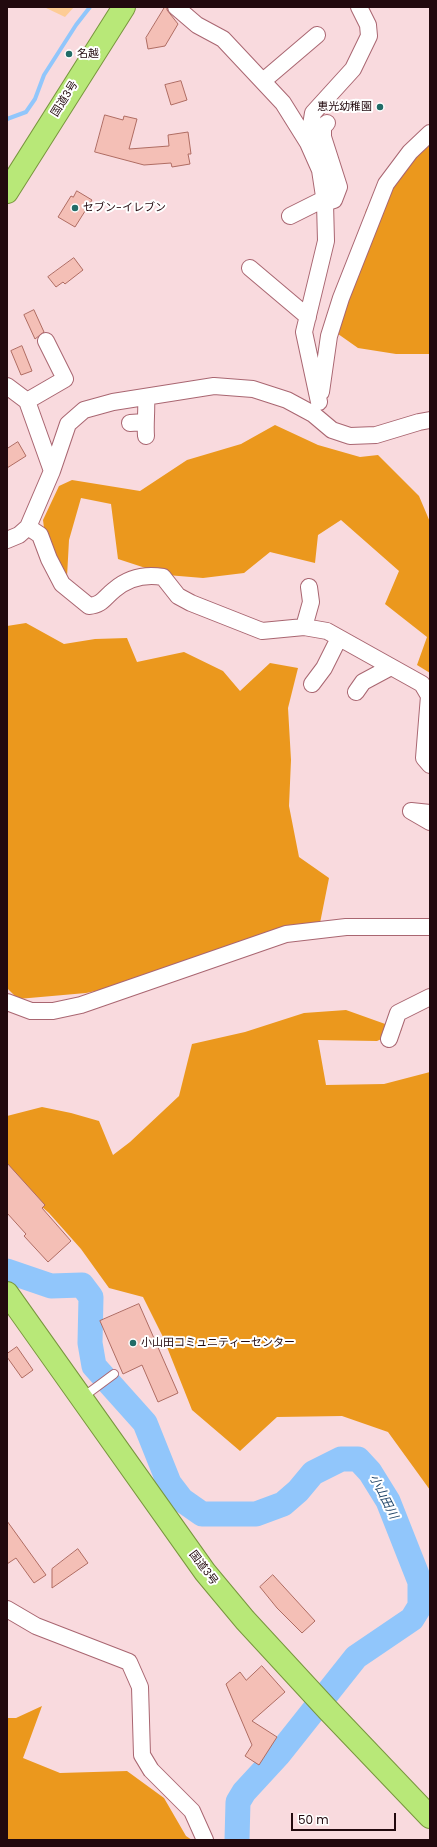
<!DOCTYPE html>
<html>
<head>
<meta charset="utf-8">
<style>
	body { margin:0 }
	#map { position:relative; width:437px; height:1847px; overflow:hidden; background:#f9dade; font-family:Poppins,sans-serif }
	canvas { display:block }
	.frame { position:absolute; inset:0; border:8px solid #22090e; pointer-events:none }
	.scale { position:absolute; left:291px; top:1813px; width:105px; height:18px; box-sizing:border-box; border:2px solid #22090e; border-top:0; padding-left:5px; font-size:12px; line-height:14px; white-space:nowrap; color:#22090e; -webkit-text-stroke:3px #fff; paint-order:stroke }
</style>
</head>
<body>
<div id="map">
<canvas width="437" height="1847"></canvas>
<div class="frame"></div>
<div class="scale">50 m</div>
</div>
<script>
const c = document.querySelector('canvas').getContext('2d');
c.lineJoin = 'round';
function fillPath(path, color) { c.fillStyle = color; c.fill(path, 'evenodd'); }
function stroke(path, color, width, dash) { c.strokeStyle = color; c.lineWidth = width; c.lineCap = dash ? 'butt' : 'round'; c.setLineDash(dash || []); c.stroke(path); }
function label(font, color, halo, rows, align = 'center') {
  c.font = font + ' Poppins,"Noto Sans JP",sans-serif'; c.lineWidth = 4; c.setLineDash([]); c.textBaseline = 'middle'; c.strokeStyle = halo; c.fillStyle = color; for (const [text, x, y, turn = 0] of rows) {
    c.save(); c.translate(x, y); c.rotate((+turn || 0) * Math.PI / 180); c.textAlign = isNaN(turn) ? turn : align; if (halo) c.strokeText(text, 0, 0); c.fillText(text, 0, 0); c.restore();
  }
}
fillPath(new Path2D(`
	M44,7H74L65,17Z`), '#fdcc95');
fillPath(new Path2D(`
	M430,143V354H396L358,348L331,329L336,287L355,261L366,210L393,170Z
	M275,425L318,445L360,457L378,455L419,496L430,522V673L417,665L427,637L385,604L399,571L341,520L318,535L315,563L270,552L244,573L203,578L167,575L118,559L111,504L81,498L69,540L67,577L46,544L43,520L59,486L72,480L140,491L187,460L241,444Z
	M26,623L64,644L95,639L127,638L137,662L184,652L223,671L240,691L270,663L298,668L288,708L291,760L289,806L299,857L329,878L318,933L133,983L86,993L18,999L7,988V626Z
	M346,1010L402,1030L377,1041L318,1040L326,1085L384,1084L430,1072V1490L388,1432L342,1416L277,1417L240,1451L192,1410L163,1337L143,1297L109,1288L81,1249L49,1213L7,1176V1116L42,1107L71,1113L99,1121L113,1155L130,1142L179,1096L192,1044L245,1032L304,1013Z
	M42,1706L23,1758L60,1773L127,1771L164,1798L186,1836L192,1840H7V1718H16Z`), '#eb981d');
stroke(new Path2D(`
	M7,119L26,112L35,99L44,75L76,25L90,7`), '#91c6fb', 4);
stroke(new Path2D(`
	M7,1271L51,1286L82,1285L91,1297L90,1343L94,1366L145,1423L169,1483L182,1500L202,1514H256L283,1504L298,1491L313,1473L341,1459H358L370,1472L388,1501L420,1582V1606L412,1619L356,1657L279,1754L244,1792L238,1802L237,1840`), '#91c6fb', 25);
const building = new Path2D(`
	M165,7H167V10L178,24L165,46L148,49L146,38Z
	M181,81L187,100L171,105L165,85Z
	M105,115L123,120L124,116L137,119L129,149L169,146L168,135L188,132L191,154H188L190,164L172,167L171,163L144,165L95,152Z
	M77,191L92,200L75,227L58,217L71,196L73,197Z
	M74,258L83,270L65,284L63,282L56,287L48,277Z
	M34,310L44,332L35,339L24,315Z
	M22,346L32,371L21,375L11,351Z
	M18,442L26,456L7,468V449Z
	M7,1163L45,1205L42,1208L71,1241L48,1262L24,1236L26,1234L7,1213Z
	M139,1304L178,1393L158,1402L142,1365L123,1374L100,1321Z
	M17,1347L33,1370L22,1378L7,1357V1354Z
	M7,1521L46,1575L34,1583L16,1558L7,1564Z
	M78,1549L88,1563L52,1588V1569Z
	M273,1575L315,1621L302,1633L277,1608L260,1587Z
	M262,1666L285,1692L252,1721L277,1737L259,1765L245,1756L252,1745L226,1684L240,1672L246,1680Z`);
fillPath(building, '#f4bfb6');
stroke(building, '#af6c62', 1);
const service = new Path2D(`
	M83,1397L114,1374`);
const minor = new Path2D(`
	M176,7L197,25L223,39L283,103L308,143L320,170L325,203L326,241L304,332L319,402
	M263,81L317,35
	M308,143L313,113L353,69L369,36L368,25L359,7
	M325,203L334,200L339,187L323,137V127L327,123
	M290,216L324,199
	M250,268L308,317
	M7,386L27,401L52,471
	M321,392L329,336L341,298L386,184L410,152L430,133
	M146,397C147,410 145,423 146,436
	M27,401L65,379L46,341
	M130,423L145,422
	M28,527L40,535L49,559L62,584L89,606C102,605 104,598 114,590C128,578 145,574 163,577L178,596L191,603L262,631L304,627L327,631L422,684L429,696L424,758L430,765
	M7,540L19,535L28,527L52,471L68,424L84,410L113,402L214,386L253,389L287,400L313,414L332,430L350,436L376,435L419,422L430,420
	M304,627L311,602L309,587
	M312,684L324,668L339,638
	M356,692L363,682L391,667
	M430,813L411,811L430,822
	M7,1002L31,1011H53L81,1005L286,934L346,927H430
	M389,1039L398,1013L430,997
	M7,1609L36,1626L129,1662L140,1687L142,1755L151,1770L192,1811L205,1840`);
const trunk = new Path2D(`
	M7,192L124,7
	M7,1293L205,1572L245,1620L328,1710L430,1817`);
stroke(service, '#a96671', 10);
stroke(minor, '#a96671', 18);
stroke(trunk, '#78963d', 24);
stroke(service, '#fff', 8);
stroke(minor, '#fff', 16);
stroke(trunk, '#b8e878', 22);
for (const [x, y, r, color] of [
	[69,54,4,"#216c67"],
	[380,107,4,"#216c67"],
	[75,208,4,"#216c67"],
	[133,1343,4,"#216c67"]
]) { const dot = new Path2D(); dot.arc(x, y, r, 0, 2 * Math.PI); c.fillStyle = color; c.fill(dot); stroke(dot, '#fff', 1.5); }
label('11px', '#22090e', '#fff', [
	["名越",77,54],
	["恵光幼稚園",372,107,"right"],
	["セブン-イレブン",83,208],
	["小山田コミュニティーセンター",141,1343]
], 'left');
label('11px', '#22090e', '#fff', [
	["国道3号",65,99,-58],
	["国道3号",203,1568,53]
]);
label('italic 12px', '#21466a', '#fff', [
	["小山田川",383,1497,63]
]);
</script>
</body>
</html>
